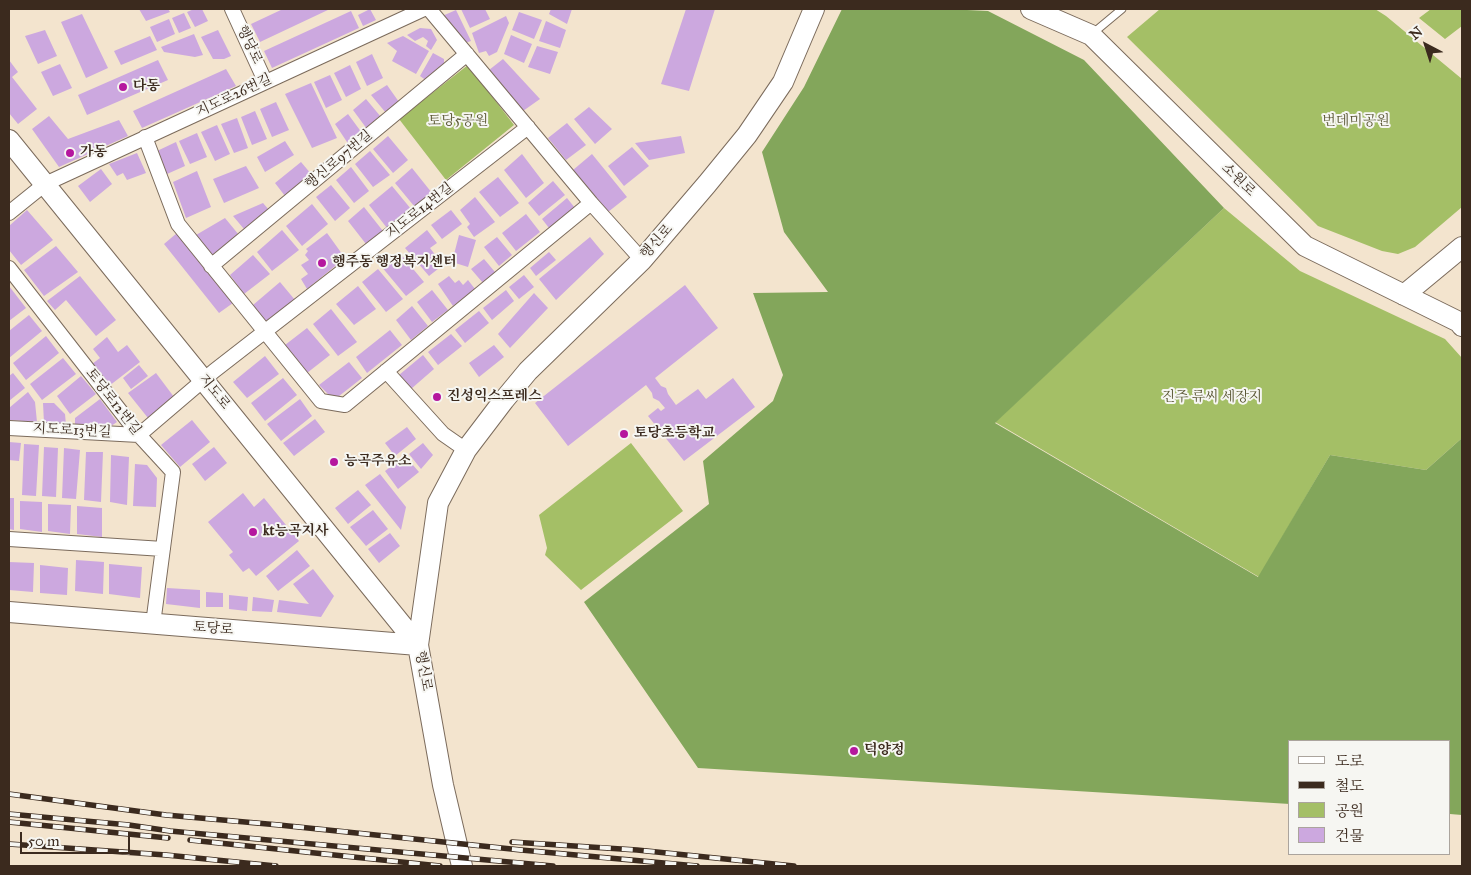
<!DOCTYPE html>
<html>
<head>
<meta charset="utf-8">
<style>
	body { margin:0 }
	#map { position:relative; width:1471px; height:875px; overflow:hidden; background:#f3e4ce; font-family:"IM FELL Great Primer","Noto Serif KR",serif }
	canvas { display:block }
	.frame { position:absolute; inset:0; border:10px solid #3b2a1e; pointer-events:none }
	.legend { position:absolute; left:1288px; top:740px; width:162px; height:115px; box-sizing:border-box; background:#f6f6f2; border:1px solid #aba49d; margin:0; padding:6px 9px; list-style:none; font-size:15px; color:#3b2a1e }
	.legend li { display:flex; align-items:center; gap:10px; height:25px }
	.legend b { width:25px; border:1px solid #aba49d }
	.north { position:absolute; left:1401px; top:20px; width:50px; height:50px; -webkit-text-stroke:4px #f6f6f2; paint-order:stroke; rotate:320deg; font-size:14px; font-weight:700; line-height:20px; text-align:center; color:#3b2a1e }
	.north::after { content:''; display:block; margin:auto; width:18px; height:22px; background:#3b2a1e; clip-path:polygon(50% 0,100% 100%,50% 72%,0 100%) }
	.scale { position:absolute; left:20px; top:832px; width:110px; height:22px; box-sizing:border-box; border:2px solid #3b2a1e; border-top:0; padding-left:6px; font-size:15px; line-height:18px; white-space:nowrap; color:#3b2a1e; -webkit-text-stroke:4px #f6f6f2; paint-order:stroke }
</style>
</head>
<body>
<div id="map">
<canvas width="1471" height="875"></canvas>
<div class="frame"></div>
<ul class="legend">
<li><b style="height:6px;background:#fff"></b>도로</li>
<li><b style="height:6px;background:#3b2a1e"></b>철도</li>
<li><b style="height:14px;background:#a4bf66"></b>공원</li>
<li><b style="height:14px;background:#cca8df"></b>건물</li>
</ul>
<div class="north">N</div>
<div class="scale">50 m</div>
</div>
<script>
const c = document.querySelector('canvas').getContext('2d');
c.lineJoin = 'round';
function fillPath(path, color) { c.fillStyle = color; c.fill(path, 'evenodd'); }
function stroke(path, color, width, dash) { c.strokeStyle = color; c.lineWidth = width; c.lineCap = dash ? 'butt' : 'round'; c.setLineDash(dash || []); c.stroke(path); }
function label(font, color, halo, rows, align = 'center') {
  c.font = font + ' "IM FELL Great Primer","Noto Serif KR",serif'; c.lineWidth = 4; c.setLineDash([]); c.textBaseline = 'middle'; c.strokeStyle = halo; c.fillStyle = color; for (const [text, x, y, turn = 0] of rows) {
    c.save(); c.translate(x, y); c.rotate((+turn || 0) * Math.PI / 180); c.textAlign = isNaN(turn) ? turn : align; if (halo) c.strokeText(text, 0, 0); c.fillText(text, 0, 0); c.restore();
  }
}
fillPath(new Path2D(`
	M1160,9H1375L1386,16L1462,79V207L1415,247L1398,254L1382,251L1318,226L1127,37Z
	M1431,9H1462V26L1445,39L1419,18Z
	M468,65L514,125L446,180L399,119Z
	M1224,208L1300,271L1445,339L1462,358V438L1426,470L1330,455L1259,577L995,422Z
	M631,443L683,511L581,590L545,555L547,548L539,515Z`), '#a4bf66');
fillPath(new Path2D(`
	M842,9H946L988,11L1084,60L1224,208L995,423L1258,577L1330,455L1426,470L1462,438V815L1450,814V741H1290V804L698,768L584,602L709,504L703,461L773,401L783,375L753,293L828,292L784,232L762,152L804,87Z`), '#83a65b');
fillPath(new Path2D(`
	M139,9H168L170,12L146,21Z
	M194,9H202L208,21L195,27L187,12Z
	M283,9H330L260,42L251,24Z
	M370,9L376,20L363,26L358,15Z
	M461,9H485L490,19L470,28Z
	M551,9H572L567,24L549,14Z
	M686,9H715L689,91L661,84Z
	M456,10L471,41L462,44L440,17Z
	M351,11L359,28L272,68L264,51Z
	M519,12L542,20L534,39L512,30Z
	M184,13L191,28L179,33L172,18Z
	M82,14L108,68L86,78L61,22Z
	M506,16L509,23L497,52L489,56L486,51L479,53L472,33Z
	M169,19L175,34L157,42L150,27Z
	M546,21L566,30L560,48L539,41Z
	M420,28L431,29L437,40L431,50L426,46L428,41L423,37L415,41L407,35Z
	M45,30L57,56L38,64L25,36Z
	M218,30L231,56L224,59H213L201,37Z
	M194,34L203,55L195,57L164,52L161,47Z
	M511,35L532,44L524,63L504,54Z
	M150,36L157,50L121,65L114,51Z
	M403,36L429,51L416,74L392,61L397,51L387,43Z
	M537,46L558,52L550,74L528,67Z
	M433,53L444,59V65L427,81L420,76Z
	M372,54L383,78L367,86L356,62Z
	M503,59L540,99L523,111L489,70Z
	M9,60L18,72L12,77L37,109L18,124L9,113Z
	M158,60L168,80L87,115L78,95Z
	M60,64L72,88L53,96L41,72Z
	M350,65L361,89L346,97L334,73Z
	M226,69L236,86L142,128L133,111Z
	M330,75L342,100L326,108L314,82Z
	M311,83L337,138L312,148L285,94Z
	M387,85L399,102L386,113L371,95Z
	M366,99L381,117L367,129L353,110Z
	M276,102L289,130L272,137L260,109Z
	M589,107L612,129L595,144L574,119Z
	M255,111L267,139L252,145L241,117Z
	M348,114L362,133L349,145L335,124Z
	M49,116L68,139L119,120L128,136L59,167L32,129Z
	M237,118L248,148L234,153L221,124Z
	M567,123L586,145L566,160L548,138Z
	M217,125L230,154L215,161L201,132Z
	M197,133L207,157L190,164L179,141Z
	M388,136L408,160L393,173L373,149Z
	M681,136L685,153L649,160L635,143Z
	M285,141L294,155L265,172L257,157Z
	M176,142L185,166L167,174L157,151Z
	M632,147L649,166L624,186L608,166Z
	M370,151L390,175L373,187L355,164Z
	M137,153L146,173L127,180L123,173L117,176L109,164Z
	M522,154L544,183L526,198L504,170Z
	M592,154L627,197L608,212L573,170Z
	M301,162L312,175L285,196L275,183Z
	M246,166L259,188L224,203L213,179Z
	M351,167L369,191L354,203L336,180Z
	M412,168L432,193L414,206L395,183Z
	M101,169L112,184L90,202L78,186Z
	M197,171L211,207L186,218L173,182Z
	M498,177L519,203L500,217L479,192Z
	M553,181L565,195L539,216L528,203Z
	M331,185L350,208L335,221L316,197Z
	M392,186L411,209L387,228L369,205Z
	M475,197L495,222L474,237L467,227L470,224L460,210Z
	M567,198L575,208L549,228L542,219Z
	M263,203L269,210L244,229L233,216Z
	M312,204L328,224L302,246L286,226Z
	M364,207L383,231L366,244L348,221Z
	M27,210L53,240L21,265L9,250V226Z
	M451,210L462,224L442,239L431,225Z
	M526,214L540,232L516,251L502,233Z
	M225,218L239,235L212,256L196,235Z
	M282,230L299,250L272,271L257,252Z
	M427,230L437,243L430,248L443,265L429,276L405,248Z
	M177,233L233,303L219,313L164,244Z
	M327,233L345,258L307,289L301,279L308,274L301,265L309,260L305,255L308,251L306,249Z
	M459,235L476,240L468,267L452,262Z
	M497,237L512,255L499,266L484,247Z
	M590,237L604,254L556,300L539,279Z
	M56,246L78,272L44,296L24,270Z
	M399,252L424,282L406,296L381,266Z
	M549,252L556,260L536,276L530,268Z
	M253,255L270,274L244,294L230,275Z
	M484,259L495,272L483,283L471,269Z
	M378,269L403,299L386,312L362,282Z
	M524,275L534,287L519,299L509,287Z
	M80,276L116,320L96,336L66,300L55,310L47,301Z
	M449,276L455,283L459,280L463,285L468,280L475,289L453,306L438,284Z
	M280,282L295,300L266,323L253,305Z
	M685,285L718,328L655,378L661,386L666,388L668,394L676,405L698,389L706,399L733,378L755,407L684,461L648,416L658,408L661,411L665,408L659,401L653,398L652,393L646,385L568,446L535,403Z
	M9,286L26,308L9,321Z
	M358,286L376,309L354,325L336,304Z
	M432,290L448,310L432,322L417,302Z
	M506,290L514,301L492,320L483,308Z
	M534,293L548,308L510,348L498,334Z
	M412,306L428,326L411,340L396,320Z
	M331,309L357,342L338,356L313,324Z
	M479,311L489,323L465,343L455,330Z
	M29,315L42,331L9,358V331Z
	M307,328L330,355L307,373L285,345Z
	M390,330L402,345L367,373L356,357Z
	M451,334L462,346L438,365L428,352Z
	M46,336L59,353L26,380L13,363Z
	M107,337L118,352L127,345L140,362L109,386L92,364L100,358L93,349Z
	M494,345L504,357L479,377L469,363Z
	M423,355L434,369L411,389L399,375Z
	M265,356L279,374L247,398L233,382Z
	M63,358L76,374L42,400L30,384Z
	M349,362L362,378L334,400L319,385Z
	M139,365L148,376L131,389L123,378Z
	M13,373L25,388L9,401V376Z
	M156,373L174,397L148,418L128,393Z
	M81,376L96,394L70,414L57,396Z
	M283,378L297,395L265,421L251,403Z
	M28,392L35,402L37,422L9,420V408Z
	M100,399L117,422L108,428L75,426V418Z
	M300,399L312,416L281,441L267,424Z
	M43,403H54L65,414L66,425L44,423Z
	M315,419L325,432L294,456L283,443Z
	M192,420L210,442L180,467L161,445Z
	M407,427L416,439L395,456L385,443Z
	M9,442L21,443L19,461L9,460Z
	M423,443L433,455L421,469L409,454Z
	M24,444L39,445L36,496L22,495Z
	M44,447L58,448L56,497L42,496Z
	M214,447L227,463L205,481L192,464Z
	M64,448L80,450L76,499L62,498Z
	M86,452H103L101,502L84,500Z
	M111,455L129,457L127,505L110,502Z
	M405,456L419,472L398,489L385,471Z
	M135,464L147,465L157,478L156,507L133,506Z
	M380,474L406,507L401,530L365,485Z
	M358,490L371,505L348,524L335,508Z
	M243,493L254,507L264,498L299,541L256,576L249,568L243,572L229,555L233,552L208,522Z
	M9,498H14V530L9,529Z
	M20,501L42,502V532L20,529Z
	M48,504L71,505L70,534L48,531Z
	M77,506L102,508V537L77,534Z
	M373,510L388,529L366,546L350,527Z
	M390,533L400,546L379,563L368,549Z
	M297,550L310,566L278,591L266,576Z
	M76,560L104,562L103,594L75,591Z
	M9,562L34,563L33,592L9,590Z
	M109,564L142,567L140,598L109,594Z
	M40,565L68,568L67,595L40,593Z
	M313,569L334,596L321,617L277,612L279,600L309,604L293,584Z
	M167,588L200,590V608L166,604Z
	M206,592L223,593V607H206Z
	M229,595L248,597L247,611L229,609Z
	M253,597L274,600L272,612L252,611Z`), '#cca8df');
const lane = new Path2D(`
	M1092,34L1122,9`);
const street = new Path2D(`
	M232,9L265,81
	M429,9L591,203L642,260
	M145,137L178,224L321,401L345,405L591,203
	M9,213L45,184L424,9
	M211,266L467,54
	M9,268L139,435L173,472L153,624
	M386,371L443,434L466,450
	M9,428L139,435L214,371L528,127
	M9,539L163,549`);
const secondary = new Path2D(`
	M1031,9L1091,35L1305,246L1459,322L1462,326
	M9,140L418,645
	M1404,295L1462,247
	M9,612L418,645
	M462,866L443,785L418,645L438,503L466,450L504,400L528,371L642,260L707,184L747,135L783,82L814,9`);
stroke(lane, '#7b6b5c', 9);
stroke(street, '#7b6b5c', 16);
stroke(secondary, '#7b6b5c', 22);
stroke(lane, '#fff', 7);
stroke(street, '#fff', 14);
stroke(secondary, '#fff', 20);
const rail = new Path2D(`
	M9,794L166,815L279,825L521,850L697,866
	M9,814L129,825L170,831L553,866
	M9,822L168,838
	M190,840L440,866
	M512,842L637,850L794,866
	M9,844L166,855L276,866`);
stroke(rail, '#3b2a1e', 5.5);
stroke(rail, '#f6f6f2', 4, [11]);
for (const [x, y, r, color] of [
	[123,87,5,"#b5179e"],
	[70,153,5,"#b5179e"],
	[322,263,5,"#b5179e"],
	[437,397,5,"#b5179e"],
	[624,434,5,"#b5179e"],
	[334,462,5,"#b5179e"],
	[253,532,5,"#b5179e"],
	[854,751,5,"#b5179e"]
]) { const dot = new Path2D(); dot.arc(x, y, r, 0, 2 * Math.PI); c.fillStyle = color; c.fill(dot); stroke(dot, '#f6f6f2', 2); }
label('14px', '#3b2a1e', '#f6f6f2', [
	["행당로",249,45,65],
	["지도로26번길",234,96,-25],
	["행신로97번길",339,160,-40],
	["소원로",1238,180,44],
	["지도로14번길",420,211,-38],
	["행신로",657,242,-48],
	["지도로",214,392,51],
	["토당로12번길",113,402,52],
	["지도로13번길",72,431,3],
	["토당로",213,629,5],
	["행신로",423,671,80]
]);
label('bold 14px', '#3b2a1e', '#f6f6f2', [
	["다동",133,87],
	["가동",80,153],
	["행주동 행정복지센터",332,263],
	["진성익스프레스",447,397],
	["토당초등학교",634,434],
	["능곡주유소",344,462],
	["kt능곡지사",263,532],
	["덕양정",864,751]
], 'left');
label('14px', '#5a5734', '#f6f6f2', [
	["토당5공원",458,122],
	["번데미공원",1356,122],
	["진주 류씨 세장지",1212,398]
]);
</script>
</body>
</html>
